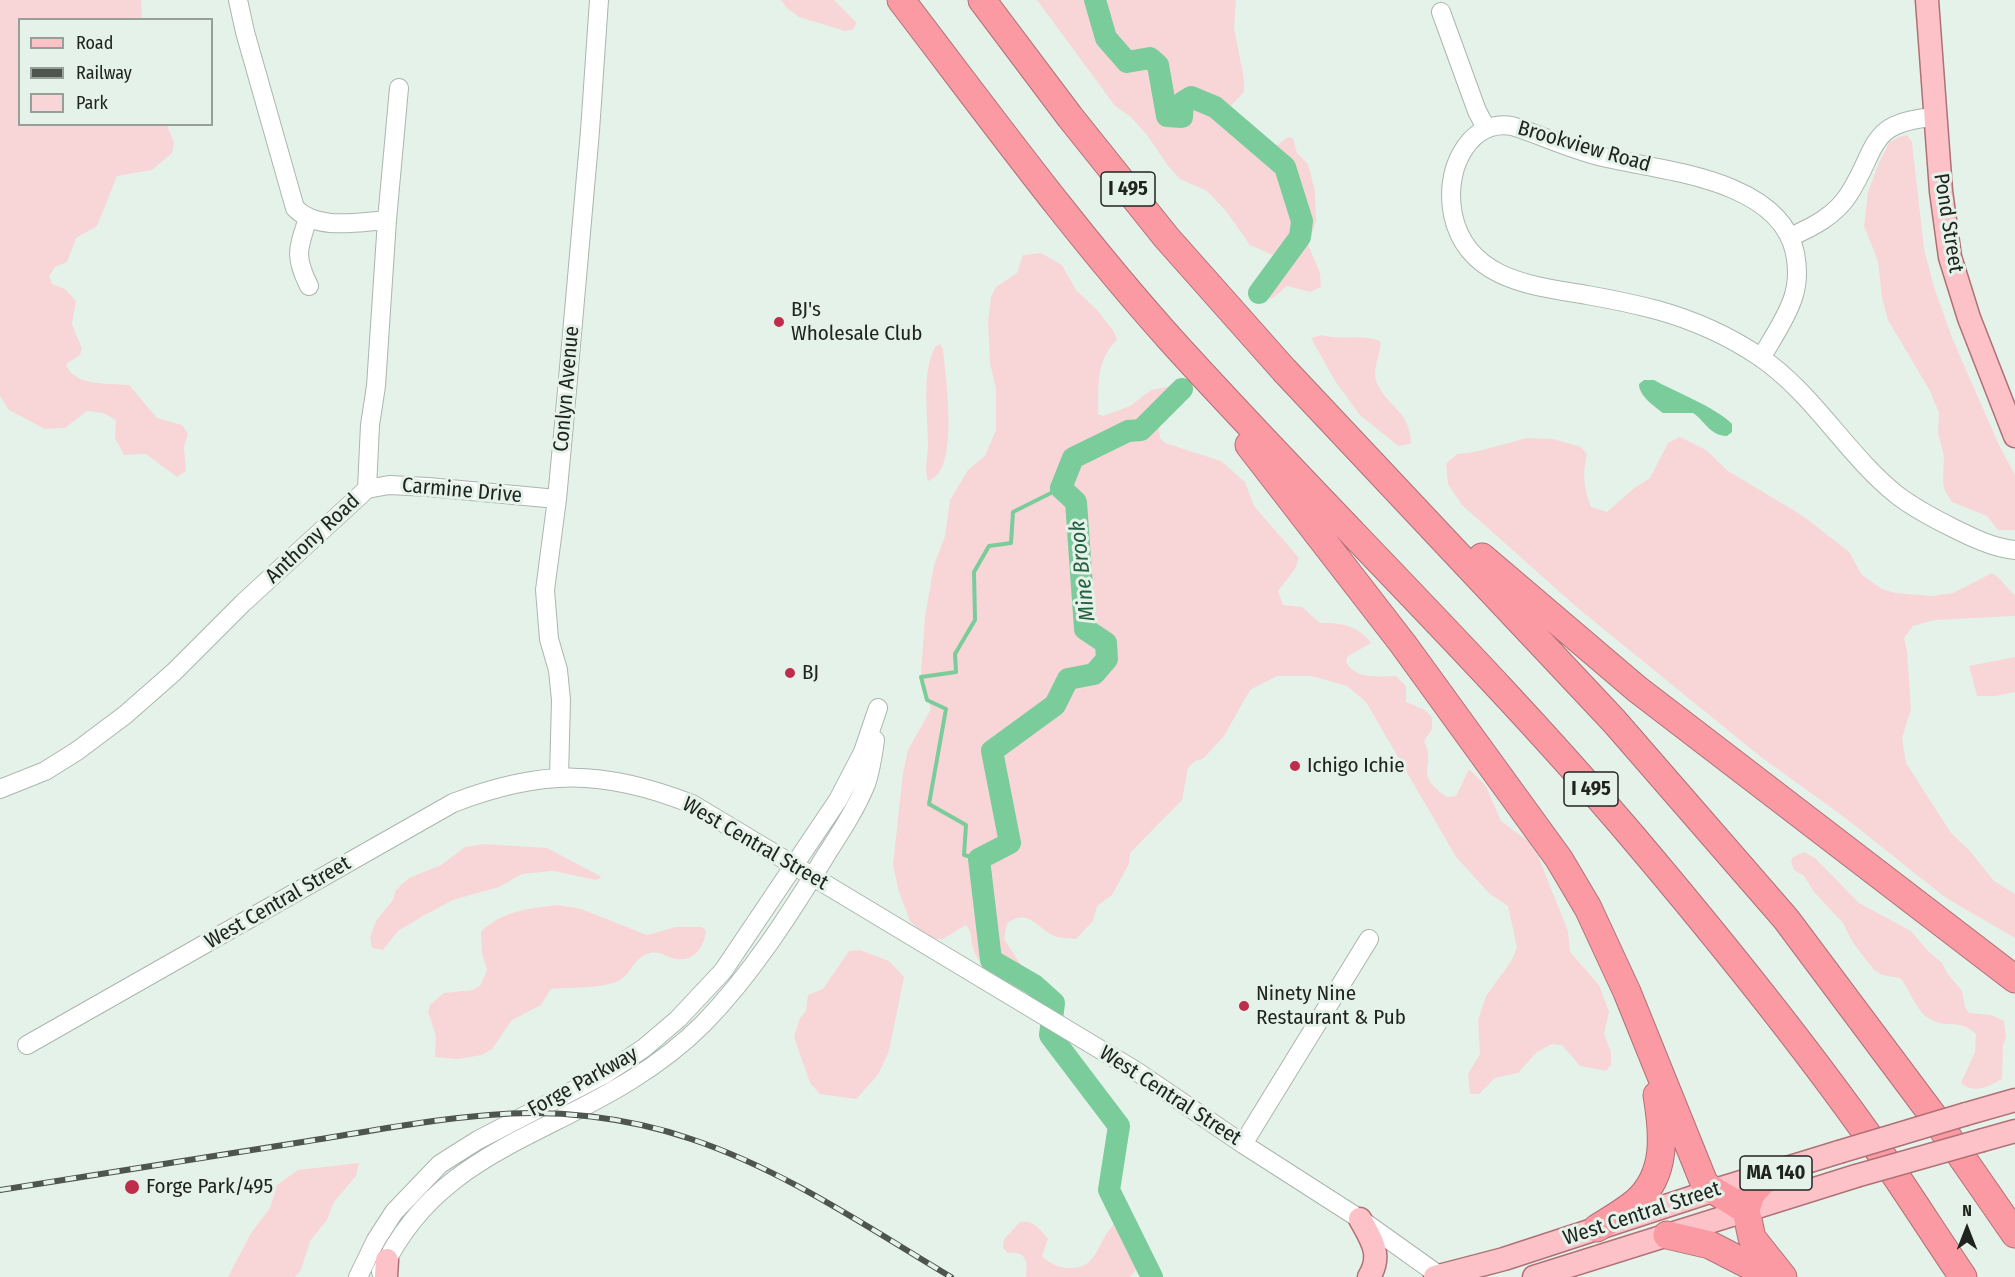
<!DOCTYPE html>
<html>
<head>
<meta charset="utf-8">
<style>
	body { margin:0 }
	#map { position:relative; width:2015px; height:1277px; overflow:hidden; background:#e5f2e9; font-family:"Fira Sans Condensed",sans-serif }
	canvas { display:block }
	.legend { position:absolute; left:18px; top:18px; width:195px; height:108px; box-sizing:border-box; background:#e5f2e9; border:2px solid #96a099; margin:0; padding:8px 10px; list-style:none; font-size:18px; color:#202421 }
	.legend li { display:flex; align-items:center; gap:12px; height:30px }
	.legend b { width:30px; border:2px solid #96a099 }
	.north { position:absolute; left:1937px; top:1199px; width:60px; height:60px; -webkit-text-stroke:4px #e5f2e9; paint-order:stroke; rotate:0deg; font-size:16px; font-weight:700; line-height:24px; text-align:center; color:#202421 }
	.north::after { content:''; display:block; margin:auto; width:21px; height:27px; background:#202421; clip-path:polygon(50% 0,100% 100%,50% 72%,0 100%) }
</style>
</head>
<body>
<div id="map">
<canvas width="2015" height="1277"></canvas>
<ul class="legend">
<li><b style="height:8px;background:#fdc2c8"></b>Road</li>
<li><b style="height:8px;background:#4e5450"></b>Railway</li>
<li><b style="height:16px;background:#f8d6d8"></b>Park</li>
</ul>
<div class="north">N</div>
</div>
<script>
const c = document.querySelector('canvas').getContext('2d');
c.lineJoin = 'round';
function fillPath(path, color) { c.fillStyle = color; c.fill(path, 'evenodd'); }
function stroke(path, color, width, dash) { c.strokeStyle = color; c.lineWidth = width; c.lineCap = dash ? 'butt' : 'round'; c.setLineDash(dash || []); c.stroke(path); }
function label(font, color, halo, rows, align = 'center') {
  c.font = font + ' "Fira Sans Condensed",sans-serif'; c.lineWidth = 6; c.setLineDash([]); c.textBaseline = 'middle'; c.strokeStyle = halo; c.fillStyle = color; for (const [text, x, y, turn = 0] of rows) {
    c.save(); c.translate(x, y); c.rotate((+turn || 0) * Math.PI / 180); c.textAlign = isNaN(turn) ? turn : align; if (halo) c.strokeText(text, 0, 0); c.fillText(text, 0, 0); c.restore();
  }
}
fillPath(new Path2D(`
	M0,0H141L142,19L20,20V124L167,125L174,143L172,153L152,170L117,176L97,226L76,238L67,262L55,267L49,276L52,284L65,289L76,301L72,324L82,349L80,355L66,364C73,387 110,383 129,385L157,418L182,425L188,434L184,447L186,471L177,477L146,454L124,455L115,438L116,420L103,413L87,411L65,428L45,429L9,410L0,396Z
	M781,0H834L856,22L854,29L845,31L799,17L787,8Z
	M1037,0H1236L1234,28L1244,79V92L1229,108C1229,130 1259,138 1276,146L1288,137L1293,138L1297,153L1308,164L1315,191L1316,222L1308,245L1320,273L1321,287L1310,292L1287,286L1273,298L1260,300L1258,293L1275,263L1277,257L1250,245L1226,211L1207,191L1180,179L1168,166L1147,135L1130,116L1115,106Z
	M1907,135L1912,142L1924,249L1935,290L1953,340L1999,445L2015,475V530H1998L1987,516L1952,502L1945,491L1943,483L1944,456L1938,433L1939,413L1930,391L1888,320L1882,298L1878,261L1864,226L1868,192L1879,163L1889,143L1899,137Z
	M1041,253L1062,265L1076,290L1097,310L1113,330L1117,340C1095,361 1099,386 1098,414L1103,416L1130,406L1151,390L1177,385L1178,404L1158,420L1160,438L1165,443L1221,461L1236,474L1245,482L1254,506L1299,558L1295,569L1278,591L1283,605L1302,607L1320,623C1341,623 1358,625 1371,643L1348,656L1346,662C1356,680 1378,676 1396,676L1406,686V702L1425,710L1432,718V729L1424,741C1437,768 1412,773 1447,797L1456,796L1469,769L1486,786L1501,821L1528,841L1538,856L1568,931L1570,952L1599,985L1609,1012L1604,1034L1611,1052V1065L1606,1071L1580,1066L1562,1045L1552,1044L1537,1052L1518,1073L1495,1078L1479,1094H1470L1468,1074L1480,1054L1478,1020L1486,996L1512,960L1517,947L1508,906L1490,894L1456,857L1366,702L1347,686L1311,676H1277L1250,690L1224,736L1203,759L1195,761L1188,768L1182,800L1130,853L1129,864L1112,895L1097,906L1093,921L1076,939C1070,938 1062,939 1057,937C1037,930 1030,907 1007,923L1004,939L1025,971L1024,990C1005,980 979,970 973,948C970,938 973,933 966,925L943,939H930L910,921L899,892L893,865L903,773L908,750L931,709L921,674L925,617L934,565L945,536L950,500L968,470L985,456L996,430V389L990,363L988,322L991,297L996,287L1017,273L1023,255Z
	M1322,335C1341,341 1361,333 1380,341C1382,355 1371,368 1377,383C1387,407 1411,411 1411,444L1398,446L1360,415L1335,381L1311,338Z
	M940,344L943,349C945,375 961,472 928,481C924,467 928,457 928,444C928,413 921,375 935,347Z
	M1680,437L1706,450L1728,471L1803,516L1849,552L1862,575L1882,589L1895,593L1932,596L1953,593L1992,573C2002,579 2006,588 2015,595V616L1934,620L1913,626L1904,638L1907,651L1911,709L1902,738L1906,763L1951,833L1970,851L1994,881L2015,894V938L1946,898L1844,817L1761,757L1580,610L1462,505L1448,484L1446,464L1457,454L1475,452L1527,438L1553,439L1581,447L1587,454C1582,474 1584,489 1591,507L1607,512L1633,489L1650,478L1668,443Z
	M2015,657V692L1996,696H1977L1969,666Z
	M484,844L547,848L600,876L601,878L596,880L553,871L522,874L499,887L453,900L423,916L398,931L383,950L372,948L370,938L376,921L393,900L396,890L409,878L441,865L465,847Z
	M1804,852L1815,858L1859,903L1911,931L1928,951L1942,963L1947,973L1962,991L1965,1007L1969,1013L1991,1015L2004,1021L2006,1037L2003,1045L2002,1079C1988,1086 1975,1095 1961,1083L1975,1052L1976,1034C1959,1018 1948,1029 1932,1020C1916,1013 1911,991 1900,978L1882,975L1874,970L1853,943L1843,923L1814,892L1804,876L1794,870L1791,861L1793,857Z
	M558,905L581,909L647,935L676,927H702L706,931C704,949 692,964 672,958C665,956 658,951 650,953C635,956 632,973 620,980C602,989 572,987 551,989L541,1005L512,1020L492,1049L482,1055L458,1059L435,1057L436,1036L428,1012L430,1005L444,993L473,990L480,986L487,970L482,953L481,932C500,911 532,908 558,905Z
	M860,950L889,961L904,977L889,1051L878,1075L856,1099L820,1094L810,1083L794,1037L800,1018L806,1011L808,995L823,989L849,951Z
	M359,1163L356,1176L334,1202L327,1220L310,1241L301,1270L295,1277H228L251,1233L270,1208L277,1185L298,1170Z
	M1123,1211L1136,1239L1143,1262L1130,1277H1026C1028,1261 1026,1251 1008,1253L1003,1248L1004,1239L1020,1222C1034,1220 1040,1229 1048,1239L1042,1256C1053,1268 1075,1273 1089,1262C1097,1255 1101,1242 1106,1234C1112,1226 1118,1219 1123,1211Z`), '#f8d6d8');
fillPath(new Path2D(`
	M1644,380H1654C1675,392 1716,407 1732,424V432L1727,436C1710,436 1705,421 1693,413H1663C1654,406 1639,396 1639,384Z`), '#7bcc9b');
stroke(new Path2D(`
	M979,859L964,855L966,825L929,804L946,709L927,700L921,677L956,672L955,654L975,620L974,572L989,546L1011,543L1013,512L1061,488`), '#7bcc9b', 4);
stroke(new Path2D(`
	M1095,0L1106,38L1127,62L1150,58L1158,65L1167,116L1182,117L1183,102L1191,97L1215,107L1285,167L1302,221L1300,237L1259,293
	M1152,1277L1109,1190L1119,1126L1050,1035L1054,1003L1034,985L991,960L979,859L1010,843L992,751L1055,705L1068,679L1094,674L1107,659L1106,643L1085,629L1076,502L1061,488L1073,458L1128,431L1141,430L1182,389`), '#7bcc9b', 22);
const minor = new Path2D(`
	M238,0L245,32L295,208C317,231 358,222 387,220
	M1441,12L1477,111L1486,128
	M308,218C298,249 294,256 309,286
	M1790,237C1813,227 1836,215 1849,194C1879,147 1867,122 1935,117
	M1761,358C1772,339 1786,319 1793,298C1798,283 1798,268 1795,253C1780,180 1665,171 1607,158C1574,151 1544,136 1512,126C1489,122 1472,134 1461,154C1451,172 1449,195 1453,215C1467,280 1533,286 1587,295C1610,299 1634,304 1657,310C1693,320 1729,336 1760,357C1814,394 1846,454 1897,495C1914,508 1933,518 1951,527C1971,537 1993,548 2015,550
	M367,489L389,485L428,487L557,499
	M559,777L561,700L558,670L549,639L545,590L557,499L564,424L590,131L599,0
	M0,789L45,771L77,751L125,715L174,672L243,603L367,489L370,425L376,386L387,220L399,88
	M27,1045L453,803C542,769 603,769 692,804L1136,1071L1243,1144L1360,1219L1440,1276
	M1243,1144L1369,939
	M381,1272C433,1159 535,1140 631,1080C657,1064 682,1045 703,1024C751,975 790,914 826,855C840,833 856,809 866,784C871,770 873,755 875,740
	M358,1277L376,1240L394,1212L440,1164L478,1140L605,1074L644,1048L678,1019L723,971L838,800L863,752L878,708`);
const major = new Path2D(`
	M1927,0L1941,191L1950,257L1969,318L2015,436
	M1966,1114L2015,1100
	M1983,1140L2015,1131
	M1360,1219C1371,1239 1383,1255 1369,1277
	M386,1277L387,1260
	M1435,1277L1504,1259L1712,1191L1839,1152
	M1534,1277L1856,1176`);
const highway = new Path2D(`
	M901,0C989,115 1075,233 1171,340C1323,508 1486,664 1632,836C1715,934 1796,1034 1870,1138C1902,1184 1932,1231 1963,1277
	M982,0L1070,117L1166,237L1284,370L1614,721L1786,919L1934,1117L2015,1234
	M1249,445L1403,644L1559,859L1588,908L1627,992L1705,1185L1746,1210
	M1482,557L1637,689L2015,979
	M1768,1175L1751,1194L1746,1210L1752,1238L1783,1277
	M1597,1228C1610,1220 1624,1212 1636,1202C1668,1174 1663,1132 1657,1095
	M1667,1235L1710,1245L1772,1277`);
stroke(minor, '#aab6ae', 20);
stroke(major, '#af7176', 25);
stroke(highway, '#af7176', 29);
stroke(minor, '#fff', 18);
stroke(major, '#fdc2c8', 22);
stroke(highway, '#fc9aa3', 27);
const rail = new Path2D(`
	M0,1190C99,1174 197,1159 296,1143C360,1133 424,1120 489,1115C556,1109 627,1117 691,1139C784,1170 867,1227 951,1277`);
stroke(rail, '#4e5450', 6);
stroke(rail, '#e5f2e9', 4, [11]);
const majorBridge = new Path2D(`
	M1839,1152L1966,1114
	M1856,1176L1983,1140`);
stroke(majorBridge, '#af7176', 25, []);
stroke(majorBridge, '#fdc2c8', 22);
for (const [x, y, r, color] of [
	[779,322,6,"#be2e4c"],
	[790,673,6,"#be2e4c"],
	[1295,766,6,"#be2e4c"],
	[1244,1006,6,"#be2e4c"],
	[132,1187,8,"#be2e4c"]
]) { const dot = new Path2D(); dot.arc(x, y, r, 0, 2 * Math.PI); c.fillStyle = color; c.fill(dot); stroke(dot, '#e5f2e9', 2); }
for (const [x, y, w] of [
	[1128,189,54],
	[1591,789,54],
	[1776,1173,72]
]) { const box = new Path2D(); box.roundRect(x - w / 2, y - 17, w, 34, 4.5); c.fillStyle = '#e5f2e9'; c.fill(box); stroke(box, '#202421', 1.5); }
label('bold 20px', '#202421', null, [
	["I 495",1128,189],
	["I 495",1591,789],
	["MA 140",1776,1173]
]);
label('21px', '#202421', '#e5f2e9', [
	["Brookview Road",1584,147,16],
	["Pond Street",1948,223,81],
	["Conlyn Avenue",567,389,-85],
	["Carmine Drive",462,491,5],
	["Anthony Road",313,539,-43],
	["West Central Street",755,844,30],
	["West Central Street",278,903,-30],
	["Forge Parkway",583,1082,-29],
	["West Central Street",1170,1096,33],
	["West Central Street",1642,1214,-18]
]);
label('21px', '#202421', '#e5f2e9', [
	["BJ's",791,310],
	["Wholesale Club",791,334],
	["BJ",802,673],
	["Ichigo Ichie",1307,766],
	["Ninety Nine",1256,994],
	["Restaurant & Pub",1256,1018],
	["Forge Park/495",146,1187]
], 'left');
label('italic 22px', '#245f3e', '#e5f2e9', [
	["Mine Brook",1083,571,-96]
]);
</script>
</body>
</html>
